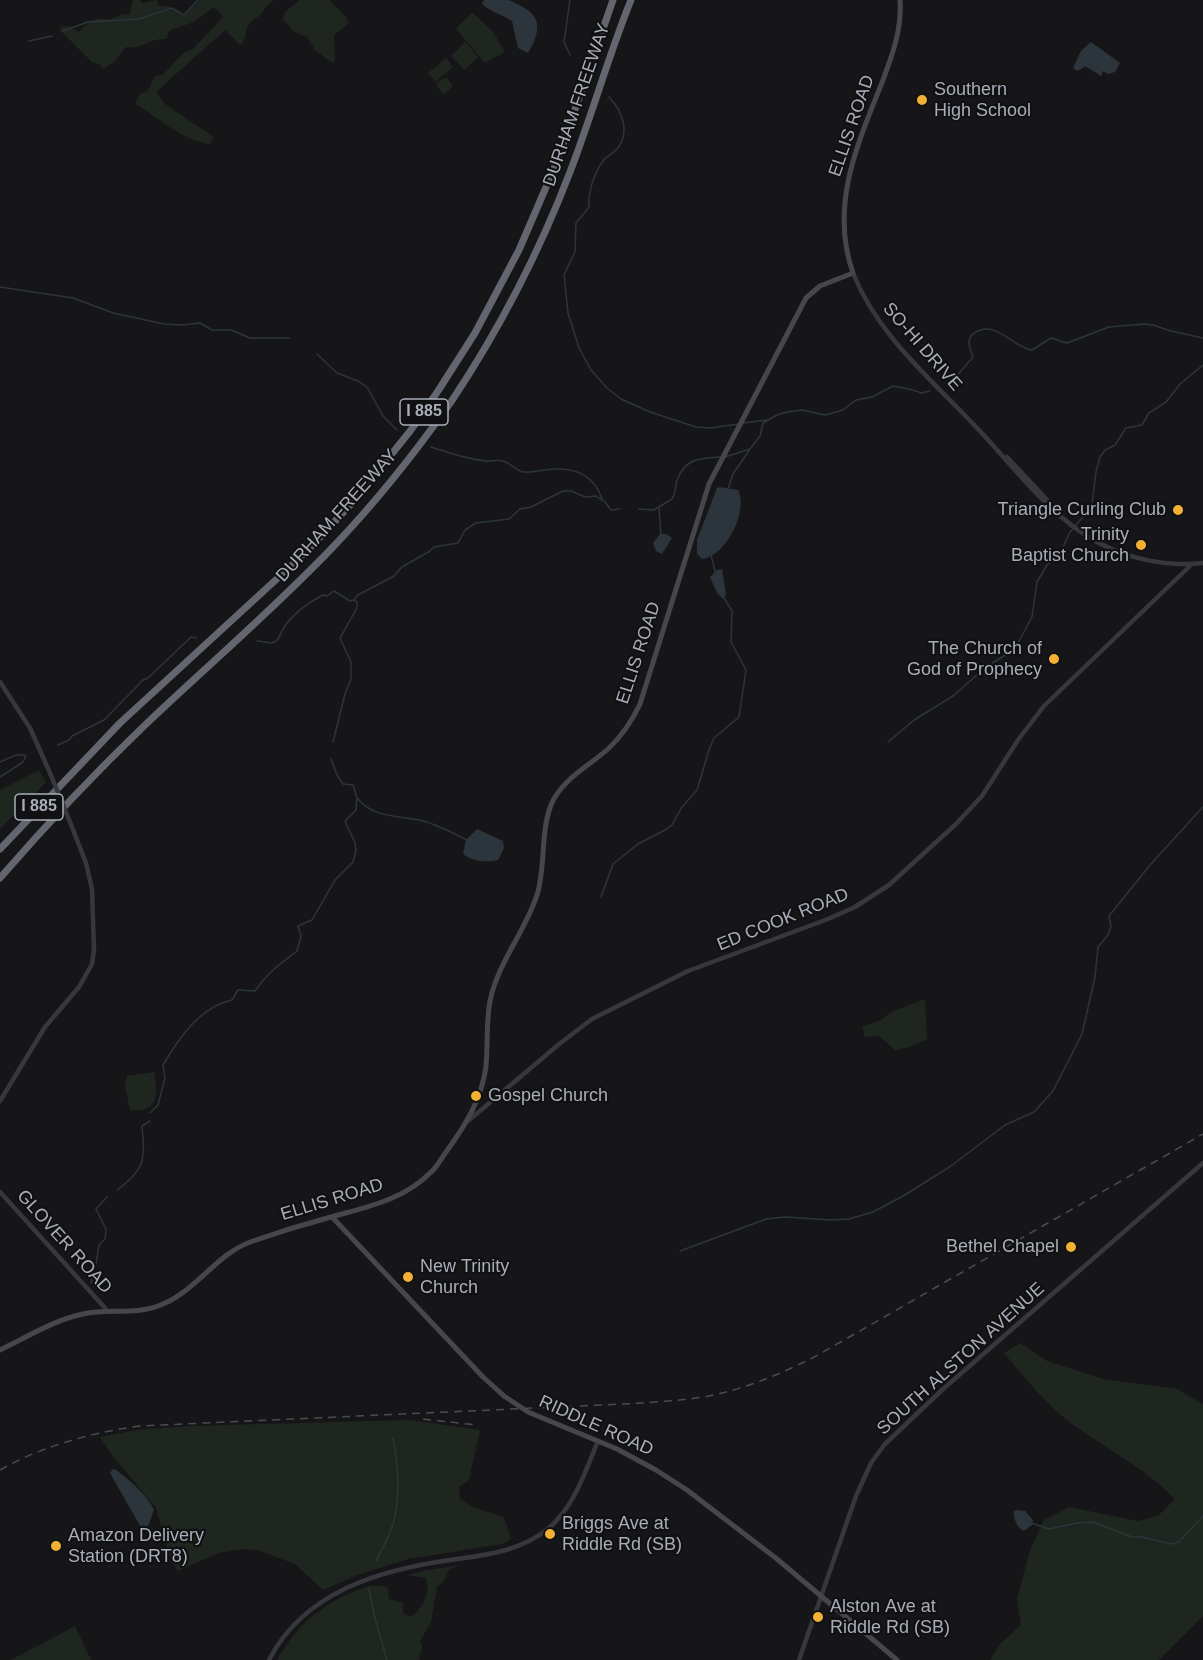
<!DOCTYPE html>
<html>
<head>
<meta charset="utf-8">
<style>
	body { margin:0 }
	canvas { display:block; background:#161618 }
</style>
</head>
<body>
<canvas width="1203" height="1660"></canvas>
<script>
const c = document.querySelector('canvas').getContext('2d');
c.lineJoin = 'round';
function fillPath(path, color) { c.fillStyle = color; c.fill(path, 'evenodd'); }
function stroke(path, color, width, dash) { c.strokeStyle = color; c.lineWidth = width; c.lineCap = dash ? 'butt' : 'round'; c.setLineDash(dash || []); c.stroke(path); }
function label(font, color, halo, rows, align = 'center') {
  c.font = font + ' Helvetica,sans-serif'; c.lineWidth = 4.5; c.setLineDash([]); c.textBaseline = 'middle'; c.strokeStyle = halo; c.fillStyle = color; for (const [text, x, y, turn = 0] of rows) {
    c.save(); c.translate(x, y); c.rotate((+turn || 0) * Math.PI / 180); c.textAlign = isNaN(turn) ? turn : align; if (halo) c.strokeText(text, 0, 0); c.fillText(text, 0, 0); c.restore();
  }
}
fillPath(new Path2D(`
	M133,0H140L142,3L157,0L159,6H168L184,15L200,0H274L266,6C263,16 253,18 248,26C244,33 247,39 240,45L225,30L156,92L165,104L214,137L210,144C183,141 158,118 135,103L140,94L148,91L154,77L164,74L182,54L194,48L223,17L214,7L194,22L170,30L166,39C148,38 144,49 126,47L114,62L103,69L100,64L93,63L60,30L61,27L68,26L79,32C88,23 95,16 109,20L122,14L130,15Z
	M300,0H330L347,18L348,24L334,35L335,62H331L315,50L307,37L293,31L283,19L285,12Z
	M472,12L493,32L505,52L485,63L457,30L456,29Z
	M465,42L478,57L464,70L451,56Z
	M446,58L453,67L435,82L428,73Z
	M446,77L453,86L443,95L436,84Z
	M39,770L46,782L0,829V790Z
	M925,999L927,1039L910,1047L895,1050L879,1036L865,1037L862,1027L881,1020L891,1012Z
	M154,1072C158,1096 159,1112 130,1110L125,1085L127,1076Z
	M1020,1343L1047,1361L1103,1379L1177,1389L1203,1404V1616L1159,1660H990L1001,1643L1021,1625L1017,1599L1030,1550L1044,1520L1069,1507L1137,1521L1158,1516L1175,1499C1145,1468 1106,1449 1071,1423C1045,1403 1025,1378 1004,1353Z
	M409,1420L480,1430L469,1480L459,1487L460,1499L472,1507L504,1517L511,1539L502,1544L408,1559L355,1576L323,1590L295,1564L258,1550L243,1549L218,1553L178,1571L171,1561L156,1508L113,1456L100,1437L137,1430L190,1426Z
	M459,1565L449,1570L443,1582L437,1587L431,1622L420,1641L422,1647L419,1660H277C295,1628 319,1606 353,1592C366,1587 375,1582 388,1588L389,1599L403,1603V1613L410,1617C423,1609 431,1593 426,1578L408,1575L423,1571Z
	M75,1626L91,1660H11Z`), '#1e261f');
fillPath(new Path2D(`
	M484,0C492,0 500,0 508,0C512,1 517,4 521,6C544,17 539,35 528,53L518,48L512,21C502,14 490,12 482,4Z
	M1091,42L1120,63L1115,72L1108,74L1103,71L1101,76L1085,66L1078,71L1073,68L1081,51Z
	M719,487L738,490C749,511 725,557 702,559L697,554V540L717,488Z
	M660,534H666L672,538L662,554L656,551L653,543Z
	M722,569L726,595L723,599L717,593L710,577L717,570Z
	M477,829L503,841L504,848L498,860C486,863 472,861 463,854L466,840Z
	M115,1469C129,1480 147,1494 154,1510L147,1529L143,1531L110,1473L112,1470Z
	M1016,1510L1025,1511L1033,1520L1032,1525L1024,1531C1018,1529 1013,1519 1014,1511Z`), '#2c353c');
stroke(new Path2D(`
	M63,31L88,22L139,19L172,8L184,15L198,0
	M29,41L52,36
	M570,55L564,42L570,0
	M609,97C622,111 631,132 617,149C613,154 606,156 603,161C594,173 588,192 589,207L576,223L575,252L564,275L568,313L579,348L591,370L607,388L621,399L650,412L696,427L710,428L739,424
	M0,287L73,298L113,313L164,324L182,325L200,323L212,330H231L250,338H289
	M317,354L337,373L358,381L367,387L383,416L397,430
	M955,378L973,357C972,352 969,348 969,343C969,338 972,334 976,332C996,320 1014,348 1032,350L1051,338L1067,343L1109,327L1144,324L1153,325L1171,331L1203,338
	M743,423L766,420
	M431,447C449,453 467,459 485,461C491,462 497,459 503,461C511,463 516,471 523,472C534,473 545,469 556,469C577,468 595,477 602,499
	M725,457L750,449L760,436L763,423L777,415L787,412L802,410L825,415L843,410L856,400L872,397L893,386C902,388 913,389 921,393L930,391
	M728,489L733,474L750,449
	M659,508L661,536
	M639,509L654,510L672,499C676,493 675,486 677,480C686,457 700,459 720,457
	M711,555L715,571
	M354,600L358,595L394,576L402,567L430,551L434,547L458,543L465,530L476,523L509,519L520,509L531,507L563,491H571L585,497L596,496L605,502L611,510L620,509
	M257,641C261,641 268,643 271,643C279,642 280,634 283,629C292,614 308,603 323,595L327,596L334,591L350,601L354,600
	M333,742L345,694L351,679V662L340,638L357,608V602L355,601
	M888,742L914,720L953,696L986,667L1007,654L1018,643L1032,617L1037,582L1047,565L1059,556L1070,532L1088,511L1092,504L1096,472L1100,457L1105,450L1115,445L1126,428L1142,425L1149,413L1166,402L1180,384L1203,365
	M58,745L69,740L72,736L104,720L143,680L148,678L191,637L196,638
	M0,762C8,759 17,752 26,756L23,762L0,777
	M357,798C374,819 399,815 423,821C438,825 453,833 467,840
	M601,897L613,864L638,844L665,830L672,825L682,807L697,790L709,750L714,738L739,717L746,670L731,642L732,611L724,598
	M150,1113L158,1105L165,1078L163,1065C179,1038 200,1007 232,1000L238,990L255,991C267,973 280,964 297,951L301,936L298,926L312,920L335,880L353,862L356,851L355,843L345,821L356,810L357,798L353,785L343,784L337,775L331,759
	M117,1190C146,1169 145,1159 142,1126L150,1121
	M680,1251L766,1219L785,1217L831,1220L849,1219L873,1212L903,1196L951,1166L1005,1125L1034,1112L1053,1091L1082,1034L1095,977L1098,947L1108,935L1111,926L1109,916L1150,865L1203,807
	M96,1264L99,1245L105,1239L106,1229L96,1209L107,1197
	M91,1283L95,1269
	M1031,1523L1049,1529L1077,1523L1093,1522L1132,1537H1142L1171,1544L1179,1542L1203,1516
	M376,1561C381,1550 389,1538 392,1527C401,1500 398,1465 393,1438
	M369,1588L374,1615L387,1660`), '#2c353c', 1.5);
stroke(new Path2D(`
	M853,273C878,336 933,381 978,429C1016,469 1048,515 1097,542C1128,559 1167,567 1203,563
	M1007,457L1050,503
	M0,682L30,728L50,773
	M0,1101L45,1027L79,987L92,964L94,950L92,889L86,863L70,822
	M468,1121L558,1045L592,1019L688,971L828,919L855,907L889,885L956,824L982,796L1018,740L1044,706L1191,565
	M0,1192L105,1308L106,1312
	M269,1660C304,1592 379,1570 450,1560C485,1555 520,1552 549,1528C575,1505 585,1472 598,1441
	M799,1660L856,1496L871,1463L884,1445L942,1390L1203,1163`), '#37383d', 4.5);
stroke(new Path2D(`
	M332,1217L483,1377L504,1396L528,1412L617,1449L656,1470L687,1490L777,1559L897,1660
	M0,1350C27,1337 54,1320 83,1314C110,1308 137,1316 163,1304C198,1289 217,1253 253,1241C279,1232 305,1224 331,1217C366,1207 404,1200 431,1172C437,1167 441,1159 446,1152C465,1126 482,1099 486,1066C488,1044 486,1022 490,1001C498,962 525,932 537,895C546,866 540,834 551,805C561,780 589,766 608,749C622,736 632,721 640,704L709,484L806,298L820,286L853,273C829,205 858,143 883,80C893,53 902,29 900,0`), '#45474d', 5);
stroke(new Path2D(`
	M0,849L120,723L305,553L353,502L411,430L438,391L475,333L519,250L556,164L613,0
	M0,878C46,825 94,774 144,726C207,666 273,610 333,547C376,502 415,453 451,402C499,330 539,253 570,172C592,115 608,57 631,0`), '#63666e', 7);
stroke(new Path2D(`
	M423,1419L477,1425
	M0,1470C42,1446 91,1433 139,1426L644,1403C666,1401 688,1400 709,1396C748,1388 783,1373 818,1355L1203,1134`), '#4a4c52', 1.5, [8, 6]);
stroke(new Path2D(`
	M50,773L70,822`), '#37383d', 4.5);
for (const [x, y, r, color] of [
	[922,100,6,"#f2b134"],
	[1178,510,6,"#f2b134"],
	[1141,545,6,"#f2b134"],
	[1054,659,6,"#f2b134"],
	[476,1096,6,"#f2b134"],
	[1071,1247,6,"#f2b134"],
	[408,1277,6,"#f2b134"],
	[550,1534,6,"#f2b134"],
	[56,1546,6,"#f2b134"],
	[818,1617,6,"#f2b134"]
]) { const dot = new Path2D(); dot.arc(x, y, r, 0, 2 * Math.PI); c.fillStyle = color; c.fill(dot); stroke(dot, '#111113', 2); }
for (const [x, y, w] of [
	[424,412,48],
	[39,807,48]
]) { const box = new Path2D(); box.roundRect(x - w / 2, y - 13, w, 26, 4.5); c.fillStyle = '#111113'; c.fill(box); stroke(box, '#a8adb8', 1.5); }
label('bold 16px', '#a8adb8', null, [
	["I 885",424,412],
	["I 885",39,807]
]);
label('18px', '#a8adb8', '#111113', [
	["Southern",934,90],
	["High School",934,111],
	["Triangle Curling Club",1166,510,"right"],
	["Trinity",1129,535,"right"],
	["Baptist Church",1129,556,"right"],
	["The Church of",1042,649,"right"],
	["God of Prophecy",1042,670,"right"],
	["Gospel Church",488,1096],
	["Bethel Chapel",1059,1247,"right"],
	["New Trinity",420,1267],
	["Church",420,1288],
	["Briggs Ave at",562,1524],
	["Riddle Rd (SB)",562,1545],
	["Amazon Delivery",68,1536],
	["Station (DRT8)",68,1557],
	["Alston Ave at",830,1607],
	["Riddle Rd (SB)",830,1628]
], 'left');
label('18px', '#a8adb8', '#111113', [
	["DURHAM FREEWAY",577,105,-71],
	["ELLIS ROAD",852,126,-71],
	["SO-HI DRIVE",922,347,49],
	["DURHAM FREEWAY",337,516,-48],
	["ELLIS ROAD",639,653,-72],
	["ED COOK ROAD",783,920,-22],
	["ELLIS ROAD",332,1200,-17],
	["GLOVER ROAD",64,1242,48],
	["SOUTH ALSTON AVENUE",961,1359,-42],
	["RIDDLE ROAD",596,1426,24]
]);
</script>
</body>
</html>
